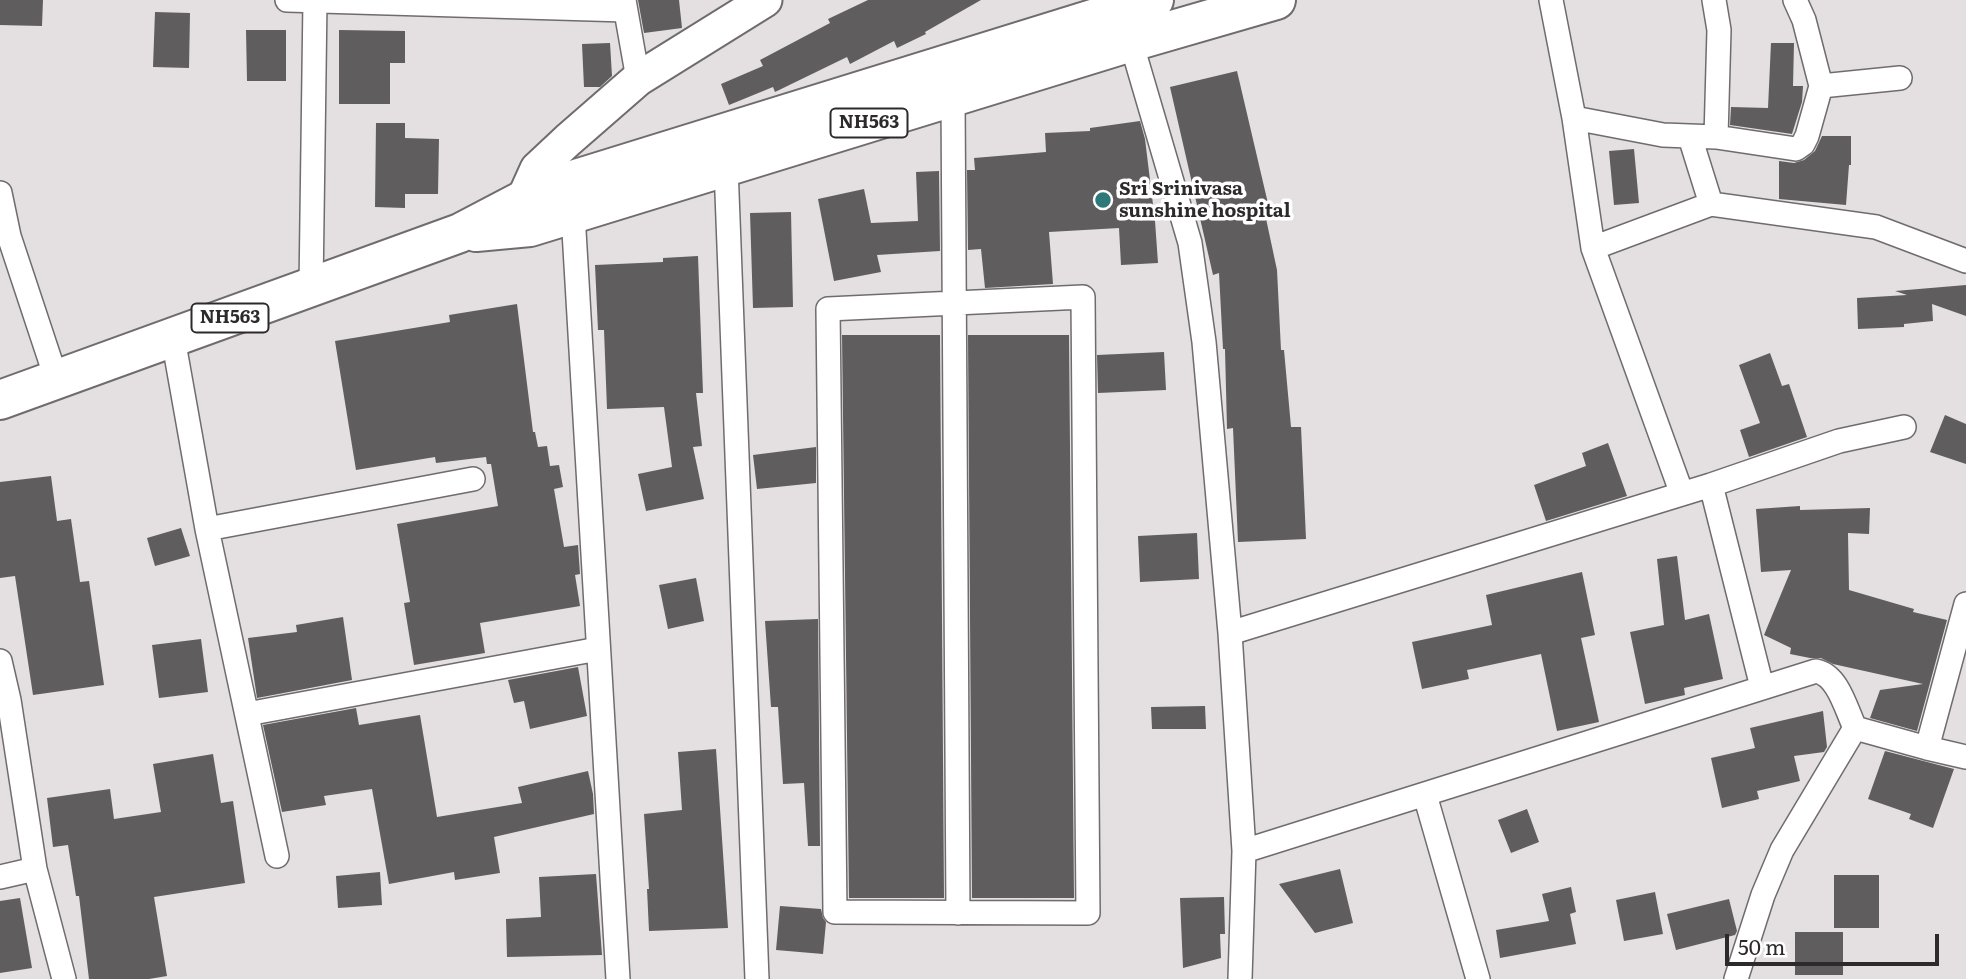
<!DOCTYPE html>
<html>
<head>
<meta charset="utf-8">
<style>
	body { margin:0 }
	#map { position:relative; width:1966px; height:979px; overflow:hidden; background:#e4dfe1; font-family:Literata,serif }
	canvas { display:block }
	.scale { position:absolute; left:1725px; top:934px; width:214px; height:32px; box-sizing:border-box; border:4px solid #2c2a2b; border-top:0; padding-left:9px; font-size:21px; line-height:24px; white-space:nowrap; color:#2c2a2b; -webkit-text-stroke:5px #fff; paint-order:stroke }
</style>
</head>
<body>
<div id="map">
<canvas width="1966" height="979"></canvas>
<div class="scale">50 m</div>
</div>
<script>
const c = document.querySelector('canvas').getContext('2d');
c.lineJoin = 'round';
function fillPath(path, color) { c.fillStyle = color; c.fill(path, 'evenodd'); }
function stroke(path, color, width, dash) { c.strokeStyle = color; c.lineWidth = width; c.lineCap = dash ? 'butt' : 'round'; c.setLineDash(dash || []); c.stroke(path); }
function label(font, color, halo, rows, align = 'center') {
  c.font = font + ' Literata,serif'; c.lineWidth = 7; c.setLineDash([]); c.textBaseline = 'middle'; c.strokeStyle = halo; c.fillStyle = color; for (const [text, x, y, turn = 0] of rows) {
    c.save(); c.translate(x, y); c.rotate((+turn || 0) * Math.PI / 180); c.textAlign = isNaN(turn) ? turn : align; if (halo) c.strokeText(text, 0, 0); c.fillText(text, 0, 0); c.restore();
  }
}
fillPath(new Path2D(`
	M0,0H43L42,26L0,25Z
	M638,0H679L682,28L644,33Z
	M868,0H981L925,32L926,34L897,48L894,41L850,64L847,57L775,92L773,87L729,105L721,84L763,66L760,60L830,23L828,19Z
	M155,12L190,13L189,68L153,67Z
	M246,30H286V81H247Z
	M339,30L405,31V63H390V104H339Z
	M610,43L612,76L600,87H584L582,44Z
	M1771,43H1794L1793,86H1803L1802,102L1792,134L1730,125L1731,107L1768,108Z
	M1237,71L1270,212L1265,214L1277,270L1281,350H1284L1291,427H1301L1306,539L1238,542L1233,428L1227,429L1225,349H1223L1219,273L1213,275L1170,87Z
	M1140,121L1145,139L1155,221L1158,263L1121,265L1119,228L1049,232L1053,284L985,288L981,249L968,250L967,170H975L974,158L1046,152L1045,133L1090,131V128Z
	M376,123H405V138L439,139L438,194H405V208L375,207Z
	M1822,136H1851V165H1849L1846,205L1779,199V161L1794,163L1804,160L1815,151Z
	M1634,149L1639,203L1614,205L1609,151Z
	M939,171L940,251L877,255L881,272L834,281L818,199L864,189L871,223L918,221L916,172Z
	M791,212L793,307L753,308L750,213Z
	M698,256L703,393H696L702,446L693,447L704,499L646,511L638,474L672,467L664,407L607,409L604,330H598L595,265L663,262V258Z
	M1966,285V316L1932,304L1933,321L1904,324V327L1858,329L1857,298L1907,295L1895,291Z
	M517,304L533,432H535L538,447L547,446L550,466L559,465L563,487L554,489L564,547L578,545L580,574L575,575L580,606L480,623L485,653L414,665L404,603L410,602L397,524L498,506L491,464H487L486,457L436,463L435,457L356,470L335,341L450,322L449,315Z
	M842,335H940L944,898H849Z
	M968,335H1069L1074,898H972Z
	M1164,352L1166,390L1098,393L1097,355Z
	M1770,353L1782,386L1789,384L1807,437L1749,457L1740,430L1760,423L1739,365Z
	M1945,415L1966,424V464L1930,452Z
	M1608,443L1627,496L1546,521L1534,485L1586,466L1582,453Z
	M816,447V483L757,489L753,455Z
	M51,476L57,521L71,519L80,582L89,581L104,685L33,695L15,576L0,578V482Z
	M1800,506V510L1870,508L1869,534L1848,533L1849,590L1914,609L1913,612L1947,620L1917,731L1870,718L1880,690L1923,684L1833,664L1821,658H1810L1790,654L1791,648L1764,635L1791,570L1761,572L1756,509Z
	M181,528L190,556L155,566L147,538Z
	M1197,533L1199,579L1140,582L1138,536Z
	M1677,556L1685,620L1709,614L1723,679L1684,688L1685,695L1645,704L1630,632L1664,625L1657,559Z
	M1582,572L1595,635L1581,638L1599,722L1557,731L1541,654L1467,670L1469,679L1422,689L1412,642L1492,625L1486,595Z
	M696,578L704,621L668,629L659,585Z
	M343,617L352,680L257,698L248,638L297,632L296,625Z
	M818,619L820,846H808L804,783L783,784L778,707H771L765,621Z
	M201,639L208,692L159,698L152,645Z
	M578,667L587,716L530,729L524,701L514,703L508,680Z
	M1205,706L1206,729H1152L1151,707Z
	M356,708L359,725L420,715L437,817L522,803L518,787L588,771L593,794L594,814L494,837L500,873L455,880L454,872L389,884L372,789L324,796L326,805L282,812L263,725Z
	M1823,711L1827,747L1824,752L1794,756L1800,781L1757,791L1759,799L1722,808L1711,758L1755,748L1750,728Z
	M716,749L728,928L649,931L647,889H649L644,814L682,810L678,752Z
	M1885,751L1954,769L1933,828L1909,819L1911,814L1868,799Z
	M213,754L221,803L233,801L245,883L154,897L167,976L149,979H89L79,896H76L68,845L53,847L47,798L110,789L114,819L161,812L153,764Z
	M1527,809L1539,842L1511,853L1498,820Z
	M1340,869L1353,923L1315,933L1279,884Z
	M380,872L382,905L338,908L336,876Z
	M596,874L602,955L507,957L506,919L541,917L539,877Z
	M1834,875H1879V928H1834Z
	M1571,887L1576,912L1570,914L1576,944L1500,958L1496,930L1549,921L1542,894Z
	M1655,892L1663,934L1624,941L1616,900Z
	M1224,897L1225,934H1220L1221,958L1183,968L1180,898Z
	M20,898L32,968L0,973V901Z
	M1729,899L1737,931L1735,935L1676,950L1667,914Z
	M780,906L821,909L823,918L826,922L823,954L776,950Z
	M1795,932H1843V975H1795Z`), '#605d5e');
const street = new Path2D(`
	M287,0L625,10
	M624,0L638,79
	M1551,0L1574,118L1593,248L1682,494
	M1131,42L1190,243L1204,342L1230,633L1244,851L1240,979
	M1821,86L1900,78
	M953,97L958,913
	M1574,118L1663,135L1716,137L1719,30L1714,0
	M1690,137L1711,204
	M1716,137L1796,149L1803,144L1807,136L1821,86L1804,20L1795,0
	M726,167L757,979
	M0,193L9,236L57,381
	M573,214L618,979
	M1593,248L1711,204L1876,227L1966,261
	M311,289L315,0
	M1083,297L1088,913L835,912L828,309Z
	M173,338L207,529L277,856
	M1711,485L1839,441L1904,427
	M207,529L473,479
	M1230,633L1711,485L1762,687
	M0,661L9,700L35,869L64,979
	M247,714L598,649
	M1927,748L1966,757
	M1425,795L1478,979
	M1244,851L1816,671C1838,675 1846,709 1855,728
	M0,877L35,869
	M1736,979L1763,895L1782,850L1855,728L1927,748L1966,604`);
const secondary = new Path2D(`
	M526,214L523,200L537,169L568,140L638,79L765,0`);
const highway = new Path2D(`
	M476,232L530,227L1131,42L1276,0
	M0,400L460,233L523,200L563,183L1154,0`);
stroke(street, '#706c6e', 26);
stroke(secondary, '#706c6e', 37);
stroke(highway, '#706c6e', 42);
stroke(street, '#fff', 23);
stroke(secondary, '#fff', 33);
stroke(highway, '#fff', 38);
for (const [x, y, r, color] of [
	[1103,200,9,"#2f787a"]
]) { const dot = new Path2D(); dot.arc(x, y, r, 0, 2 * Math.PI); c.fillStyle = color; c.fill(dot); stroke(dot, '#fff', 2.5); }
for (const [x, y, w] of [
	[869,123,77],
	[230,318,77]
]) { const box = new Path2D(); box.roundRect(x - w / 2, y - 14.5, w, 29, 5); c.fillStyle = '#fff'; c.fill(box); stroke(box, '#2c2a2b', 2); }
label('bold 18px', '#2c2a2b', null, [
	["NH563",869,123],
	["NH563",230,318]
]);
label('bold 19px', '#2c2a2b', '#fff', [
	["Sri Srinivasa",1119,189],
	["sunshine hospital",1119,211]
], 'left');
</script>
</body>
</html>
